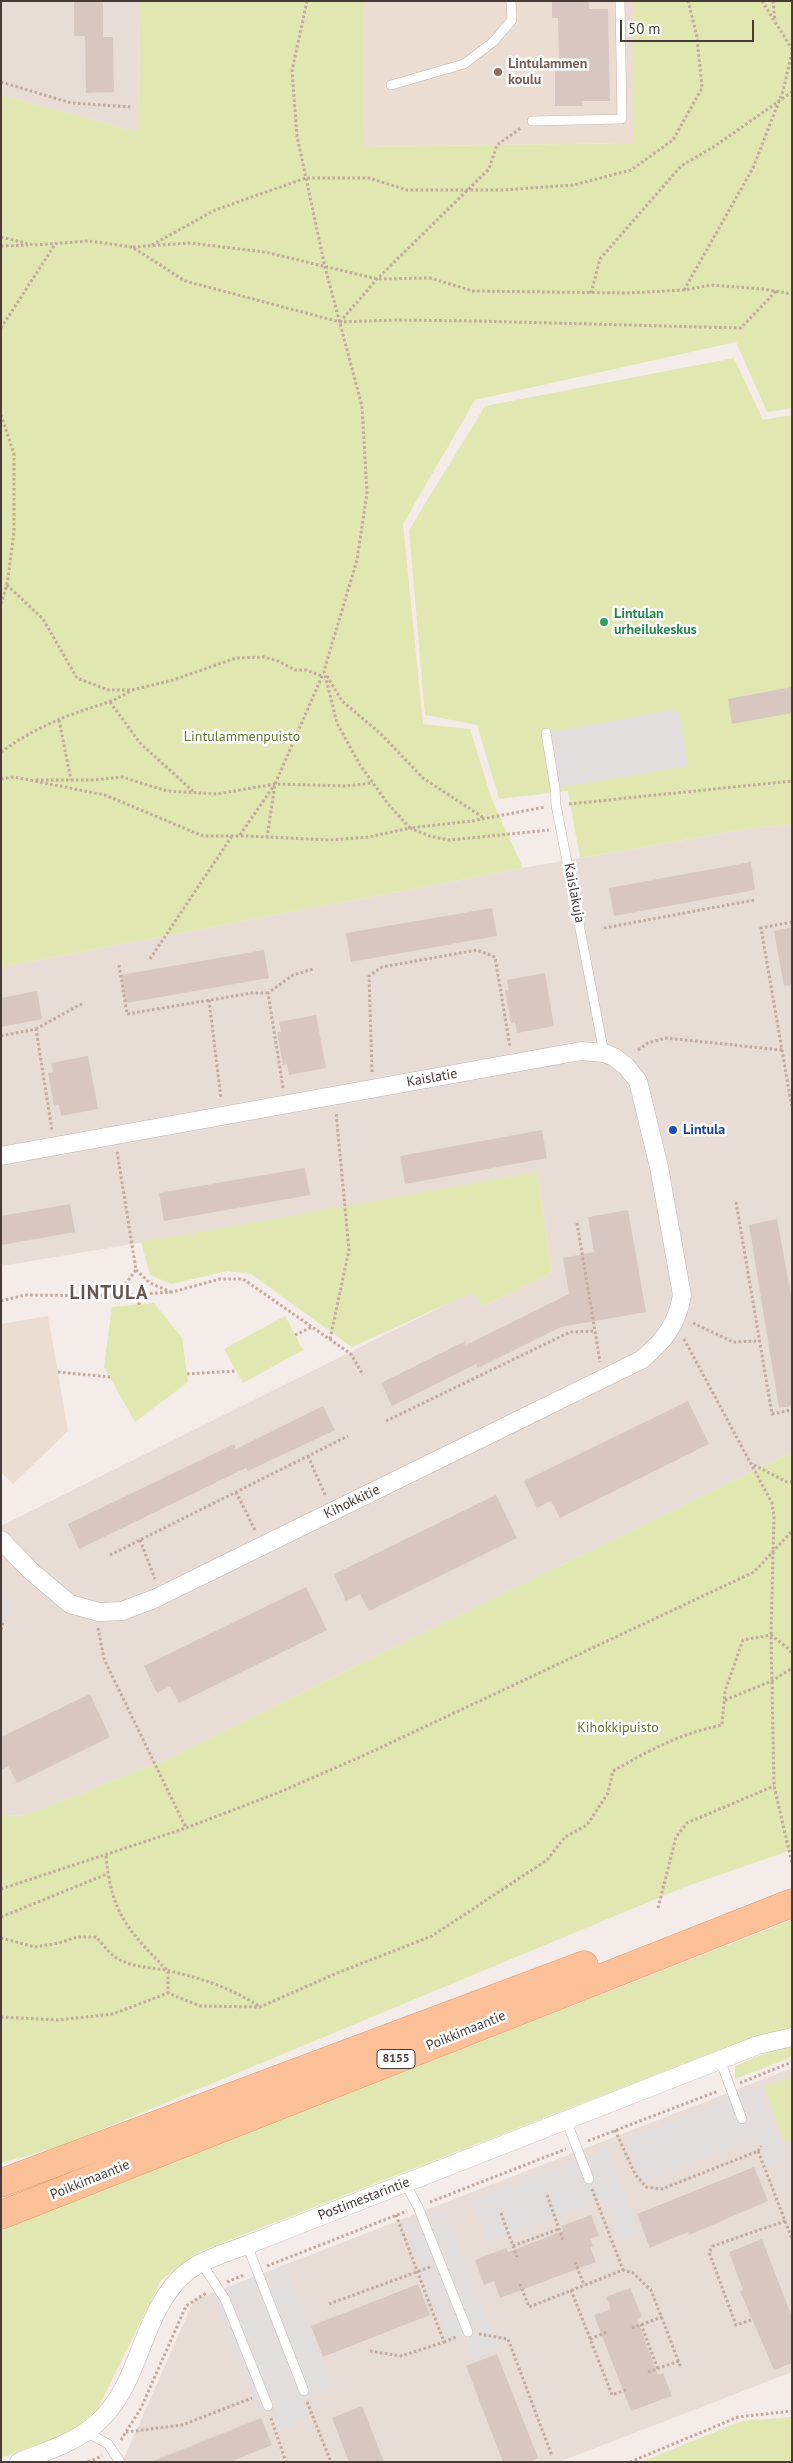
<!DOCTYPE html>
<html>
<head>
<meta charset="utf-8">
<style>
	body { margin:0 }
	#map { position:relative; width:793px; height:2463px; overflow:hidden; background:#f4ece8; font-family:"PT Sans",sans-serif }
	canvas { display:block }
	.frame { position:absolute; inset:0; border:2px solid #473b37; pointer-events:none }
	.scale { position:absolute; left:620px; top:20px; width:134px; height:22px; box-sizing:border-box; border:2px solid #473b37; border-top:0; padding-left:6px; font-size:15px; line-height:18px; white-space:nowrap; color:#473b37; -webkit-text-stroke:4px #fff; paint-order:stroke }
</style>
</head>
<body>
<div id="map">
<canvas width="793" height="2463"></canvas>
<div class="frame"></div>
<div class="scale">50 m</div>
</div>
<script>
const c = document.querySelector('canvas').getContext('2d');
c.lineJoin = 'round';
function fillPath(path, color) { c.fillStyle = color; c.fill(path, 'evenodd'); }
function stroke(path, color, width, dash) { c.strokeStyle = color; c.lineWidth = width; c.lineCap = dash ? 'butt' : 'round'; c.setLineDash(dash || []); c.stroke(path); }
function label(font, color, halo, rows, align = 'center') {
  c.font = font + ' "PT Sans",sans-serif'; c.lineWidth = 5; c.setLineDash([]); c.textBaseline = 'middle'; c.strokeStyle = halo; c.fillStyle = color; for (const [text, x, y, turn = 0] of rows) {
    c.save(); c.translate(x, y); c.rotate((+turn || 0) * Math.PI / 180); c.textAlign = isNaN(turn) ? turn : align; if (halo) c.strokeText(text, 0, 0); c.fillText(text, 0, 0); c.restore();
  }
}
fillPath(new Path2D(`
	M1,1H139L138,132L1,95Z
	M792,825V1452L165,1760L26,1815L1,1816V1526L473,1291L482,1307L552,1273L537,1172L239,1226L1,1266V967L523,868L759,827Z
	M792,2068V2372L559,2462H109L125,2456L194,2300Z`), '#e7dcd6');
fillPath(new Path2D(`
	M363,1H633V143L364,147Z
	M48,1316L68,1431L13,1484L1,1472V1324Z`), '#ecddd2');
fillPath(new Path2D(`
	M139,1H363L364,147L633,143V1H792V408L767,412L736,342L475,400L403,524L423,724L470,729L492,800L523,868L1,967V95L138,132Z
	M734,358L763,420L792,415V825L759,827L580,858L568,791L499,799L477,725L425,715L409,530L485,406Z
	M537,1172L552,1273L482,1307L473,1292L352,1347L251,1274L227,1271L171,1284L150,1275L141,1242Z
	M154,1303L182,1338L188,1382L135,1422L104,1367L112,1307Z
	M285,1316L303,1350L243,1383L224,1349Z
	M792,1452V1850L687,1886L64,2145L1,2163V1816L26,1815L165,1760Z
	M792,1920V2029L781,2030L716,2051L201,2251L161,2280L98,2408L79,2426L68,2433L1,2458V2231L71,2201Z
	M792,2047V2057L735,2079V2066L776,2049Z
	M792,2077V2140L783,2141L764,2087Z
	M792,2417V2462H641L742,2421Z`), '#e0e7b1');
fillPath(new Path2D(`
	M678,709L688,766L555,788L546,733Z
	M1,1593L17,1609L2,1623L1,1622Z
	M759,2088L786,2159L768,2166L757,2137L643,2182L626,2139Z
	M607,2148L640,2233L619,2241L602,2198L488,2243L471,2201Z
	M445,2210L499,2350L473,2360L463,2336L449,2342L404,2225Z
	M285,2265L333,2386L301,2399L309,2418L281,2429L273,2409L260,2415L212,2294Z`), '#e2dedd');
fillPath(new Path2D(`
	M74,1H103V37H113L114,92L86,93L85,36H74Z
	M552,1H589V9H608L610,101H582V106H555V67H559L558,18H552Z
	M792,687V713L732,724L728,699Z
	M751,862L755,890L614,916L609,888Z
	M492,908L497,936L351,962L346,933Z
	M792,927V985L784,986L774,931Z
	M264,950L269,978L126,1003L121,975Z
	M545,973L554,1026L517,1033L515,1022L511,1023L505,990H509L507,980Z
	M37,991L42,1019L1,1027V998Z
	M316,1015L326,1068L289,1075L287,1064L283,1065L277,1032H281L279,1022Z
	M88,1056L98,1109L61,1116L59,1105L54,1106L48,1073L53,1072L51,1063Z
	M542,1130L547,1158L405,1184L400,1156Z
	M305,1168L310,1195L164,1221L159,1193Z
	M70,1204L75,1232L1,1245V1216Z
	M628,1210L646,1312L561,1327L478,1368L476,1364L392,1406L381,1383L465,1341L466,1345L569,1294L563,1258L594,1252L588,1217Z
	M777,1219L792,1300V1406L779,1408L749,1225Z
	M688,1401L709,1444L560,1518L551,1501L537,1508L524,1481Z
	M323,1406L335,1430L248,1471L246,1468L79,1549L68,1524L234,1444L236,1449Z
	M496,1495L517,1538L369,1611L360,1594L346,1601L334,1574Z
	M306,1587L327,1630L179,1703L170,1686L157,1693L144,1666Z
	M90,1694L110,1737L17,1783L8,1766L1,1770V1737Z
	M754,2167L768,2201L689,2235L688,2232L650,2248L637,2214Z
	M591,2215L599,2236L590,2239L593,2246L590,2247L596,2262L500,2298L494,2281L484,2285L475,2260L506,2248L508,2252L563,2231L561,2226Z
	M762,2239L792,2317V2363L774,2370L740,2291L743,2290L729,2252Z
	M418,2284L430,2315L323,2357L311,2326Z
	M630,2288L642,2317L637,2319L658,2375L663,2373L672,2396L631,2411L594,2315L611,2309L606,2297Z
	M497,2354L538,2458L529,2462H503L466,2366Z
	M362,2406L384,2462H349L332,2418Z
	M261,2418L272,2445L230,2462H151Z`), '#d8c7c0');
const lane = new Path2D(`
	M391,85L464,64L493,42L512,20L511,1
	M532,121L622,119L620,1
	M546,733L555,788L556,805L604,1053
	M720,2060L742,2119
	M566,2120L589,2179
	M405,2183L418,2207L468,2332
	M247,2245L304,2391
	M202,2264L225,2299L268,2406
	M86,2432L108,2444L120,2462`);
const street = new Path2D(`
	M1,1156L581,1051L604,1053L614,1057L626,1066L638,1081L659,1167L682,1295C677,1325 664,1341 641,1360L154,1599L122,1611L99,1612L70,1604L31,1571L1,1540
	M19,2462C46,2451 75,2443 97,2423C143,2383 140,2309 188,2271C202,2260 230,2251 247,2245L758,2045L792,2037`);
const primary = new Path2D(`
	M1,2183L584,1965
	M1,2215L792,1903`);
stroke(lane, '#c2b4ae', 10);
stroke(street, '#c2b4ae', 19);
stroke(primary, '#e29768', 29);
stroke(new Path2D(`
	M307,1L292,71L297,136L325,267L362,406L367,493L357,560L324,671L337,723L360,765L388,804L410,828L472,821L545,807
	M762,1L792,49
	M773,1L775,21
	M1,82L71,103L132,107
	M1,237L34,245L89,241L132,247L185,281L340,322L396,320L476,321L741,328L776,291
	M152,245L215,210L306,178H369L407,190H502L574,185L631,170L673,140L702,88L697,37L688,1
	M1,246L28,245
	M133,247L189,243L265,252L377,279L430,278L473,291L626,293L684,290L711,285L763,289L792,294
	M684,290L753,168L783,91L792,52
	M591,293L600,259L681,166L715,146L792,92
	M340,322L377,279L489,169L497,145L521,128
	M1,328L56,243
	M1,415L14,454V532L7,585L1,603
	M7,585L43,619L77,678L108,690H132L173,680L236,658L264,657L278,661L295,670H306L322,676
	M327,676L342,701L381,734L423,778L484,818
	M110,702L140,743L194,792
	M59,720L71,780
	M1,752C23,736 48,723 73,714C93,706 114,703 131,690
	M1,779L14,777L105,795L203,836H248L330,840L369,837L410,828L429,836L449,840L549,830
	M36,780H93L122,777L167,791L217,794L275,784L346,786L373,783
	M569,804L792,781
	M240,835L273,787
	M267,838L275,784L323,674
	M792,922L761,928L792,1108
	M604,928L754,900
	M150,959L232,836
	M119,965L127,1014L252,993H268
	M209,1000L221,1099
	M36,1029L83,1003
	M1,1036L36,1029L52,1130
	M638,1050L648,1043L666,1038L782,1050
	M372,1072L369,976L382,967L477,950L495,957L510,1047
	M283,1088L268,993L293,975L313,969
	M736,1202L772,1414L792,1410
	M577,1223L595,1331
	M136,1270L150,1283L171,1292
	M116,1296L136,1270L117,1151
	M1,1301L25,1295L115,1296L172,1292L220,1279H243L351,1354L363,1375
	M139,1305L140,1294
	M693,1323L733,1342L759,1341
	M295,1335L312,1327
	M330,1339L349,1250L336,1112
	M684,1339L772,1503L774,1517L771,1635L774,1786L792,1863
	M58,1372L110,1377
	M187,1374L236,1371
	M386,1421L570,1332L595,1331L600,1362
	M308,1456L326,1497
	M754,1465L787,1482H792
	M236,1492L256,1532
	M140,1540L155,1579
	M110,1555L348,1436
	M98,1628L104,1659L186,1828
	M1,1630L3,1622
	M725,1700L772,1681L792,1668
	M106,1856C111,1913 129,1932 168,1971V1993
	M1,1889L186,1828L275,1794L369,1753L754,1572L792,1531
	M658,1908L676,1837L687,1823L774,1786
	M1,1917L107,1874
	M1,1938L35,1947L59,1943L77,1937H96C102,1943 108,1952 115,1957C131,1968 151,1967 170,1971C203,1979 232,1988 260,2007
	M1,2017L58,2020L113,2014L168,1993L200,2006L260,2007L337,1973L432,1936L547,1860L565,1837L587,1825L608,1793L613,1771C652,1749 679,1734 722,1725L725,1691L743,1640L771,1635L790,1650L792,1655
	M740,2083L792,2062
	M615,2130L635,2174L646,2187L662,2189L758,2151L792,2239
	M588,2141L718,2091
	M758,2151L761,2146
	M592,2189L623,2270
	M547,2195L563,2240
	M430,2202L566,2149
	M501,2213L517,2257
	M513,2246L559,2229
	M575,2262L584,2285
	M267,2266L407,2211
	M227,2282L244,2275
	M520,2284L529,2307L623,2270L633,2273L651,2290L681,2368
	M571,2290L612,2395L628,2389
	M329,2304L430,2267
	M751,2320L736,2325L709,2252L713,2246L785,2221
	M641,2324L658,2369
	M632,2328L662,2317
	M479,2334L508,2339L552,2456
	M590,2339L607,2332
	M444,2342L456,2337
	M370,2351L401,2356L444,2342L396,2215
	M648,2372L679,2361
	M307,2402L331,2462
	M271,2418L286,2462
	M126,2432L182,2425L252,2398
	M121,2440L141,2408L186,2306L206,2293
	M88,2462L102,2456
	M630,2462L738,2417L792,2411`), '#c0a89c', 3, [2.5, 2.5]);
stroke(lane, '#fff', 9);
stroke(street, '#fff', 18);
stroke(primary, '#fcc098', 28);
for (const [x, y, r, color] of [
	[498,72,5,"#8d6e63"],
	[604,622,5,"#2e9e5b"],
	[673,1130,5,"#1a4fb4"]
]) { const dot = new Path2D(); dot.arc(x, y, r, 0, 2 * Math.PI); c.fillStyle = color; c.fill(dot); stroke(dot, '#fff', 2); }
for (const [x, y, w] of [
	[396,2059,38]
]) { const box = new Path2D(); box.roundRect(x - w / 2, y - 9.5, w, 19, 4); c.fillStyle = '#fff'; c.fill(box); stroke(box, '#473b37', 1); }
label('bold 12px', '#473b37', null, [
	["8155",396,2059]
]);
label('bold 14px', '#785e54', '#fff', [
	["Lintulammen",508,64],
	["koulu",508,80]
], 'left');
label('bold 14px', '#27864d', '#fff', [
	["Lintulan",614,614],
	["urheilukeskus",614,630]
], 'left');
label('14px', '#60782b', '#fff', [
	["Lintulammenpuisto",242,737],
	["Kihokkipuisto",618,1728]
]);
label('14px', '#473b37', '#fff', [
	["Kaislakuja",574,893,79],
	["Kaislatie",432,1078,-10],
	["Kihokkitie",352,1502,-26],
	["Poikkimaantie",466,2031,-22],
	["Poikkimaantie",90,2180,-22],
	["Postimestarintie",364,2199,-21]
]);
label('bold 14px', '#164399', '#fff', [
	["Lintula",683,1130]
], 'left');
c.letterSpacing = '1px';
label('bold 19px', '#69564e', '#fff', [
	["LINTULA",109,1294]
]);
c.letterSpacing = '0px';
</script>
</body>
</html>
